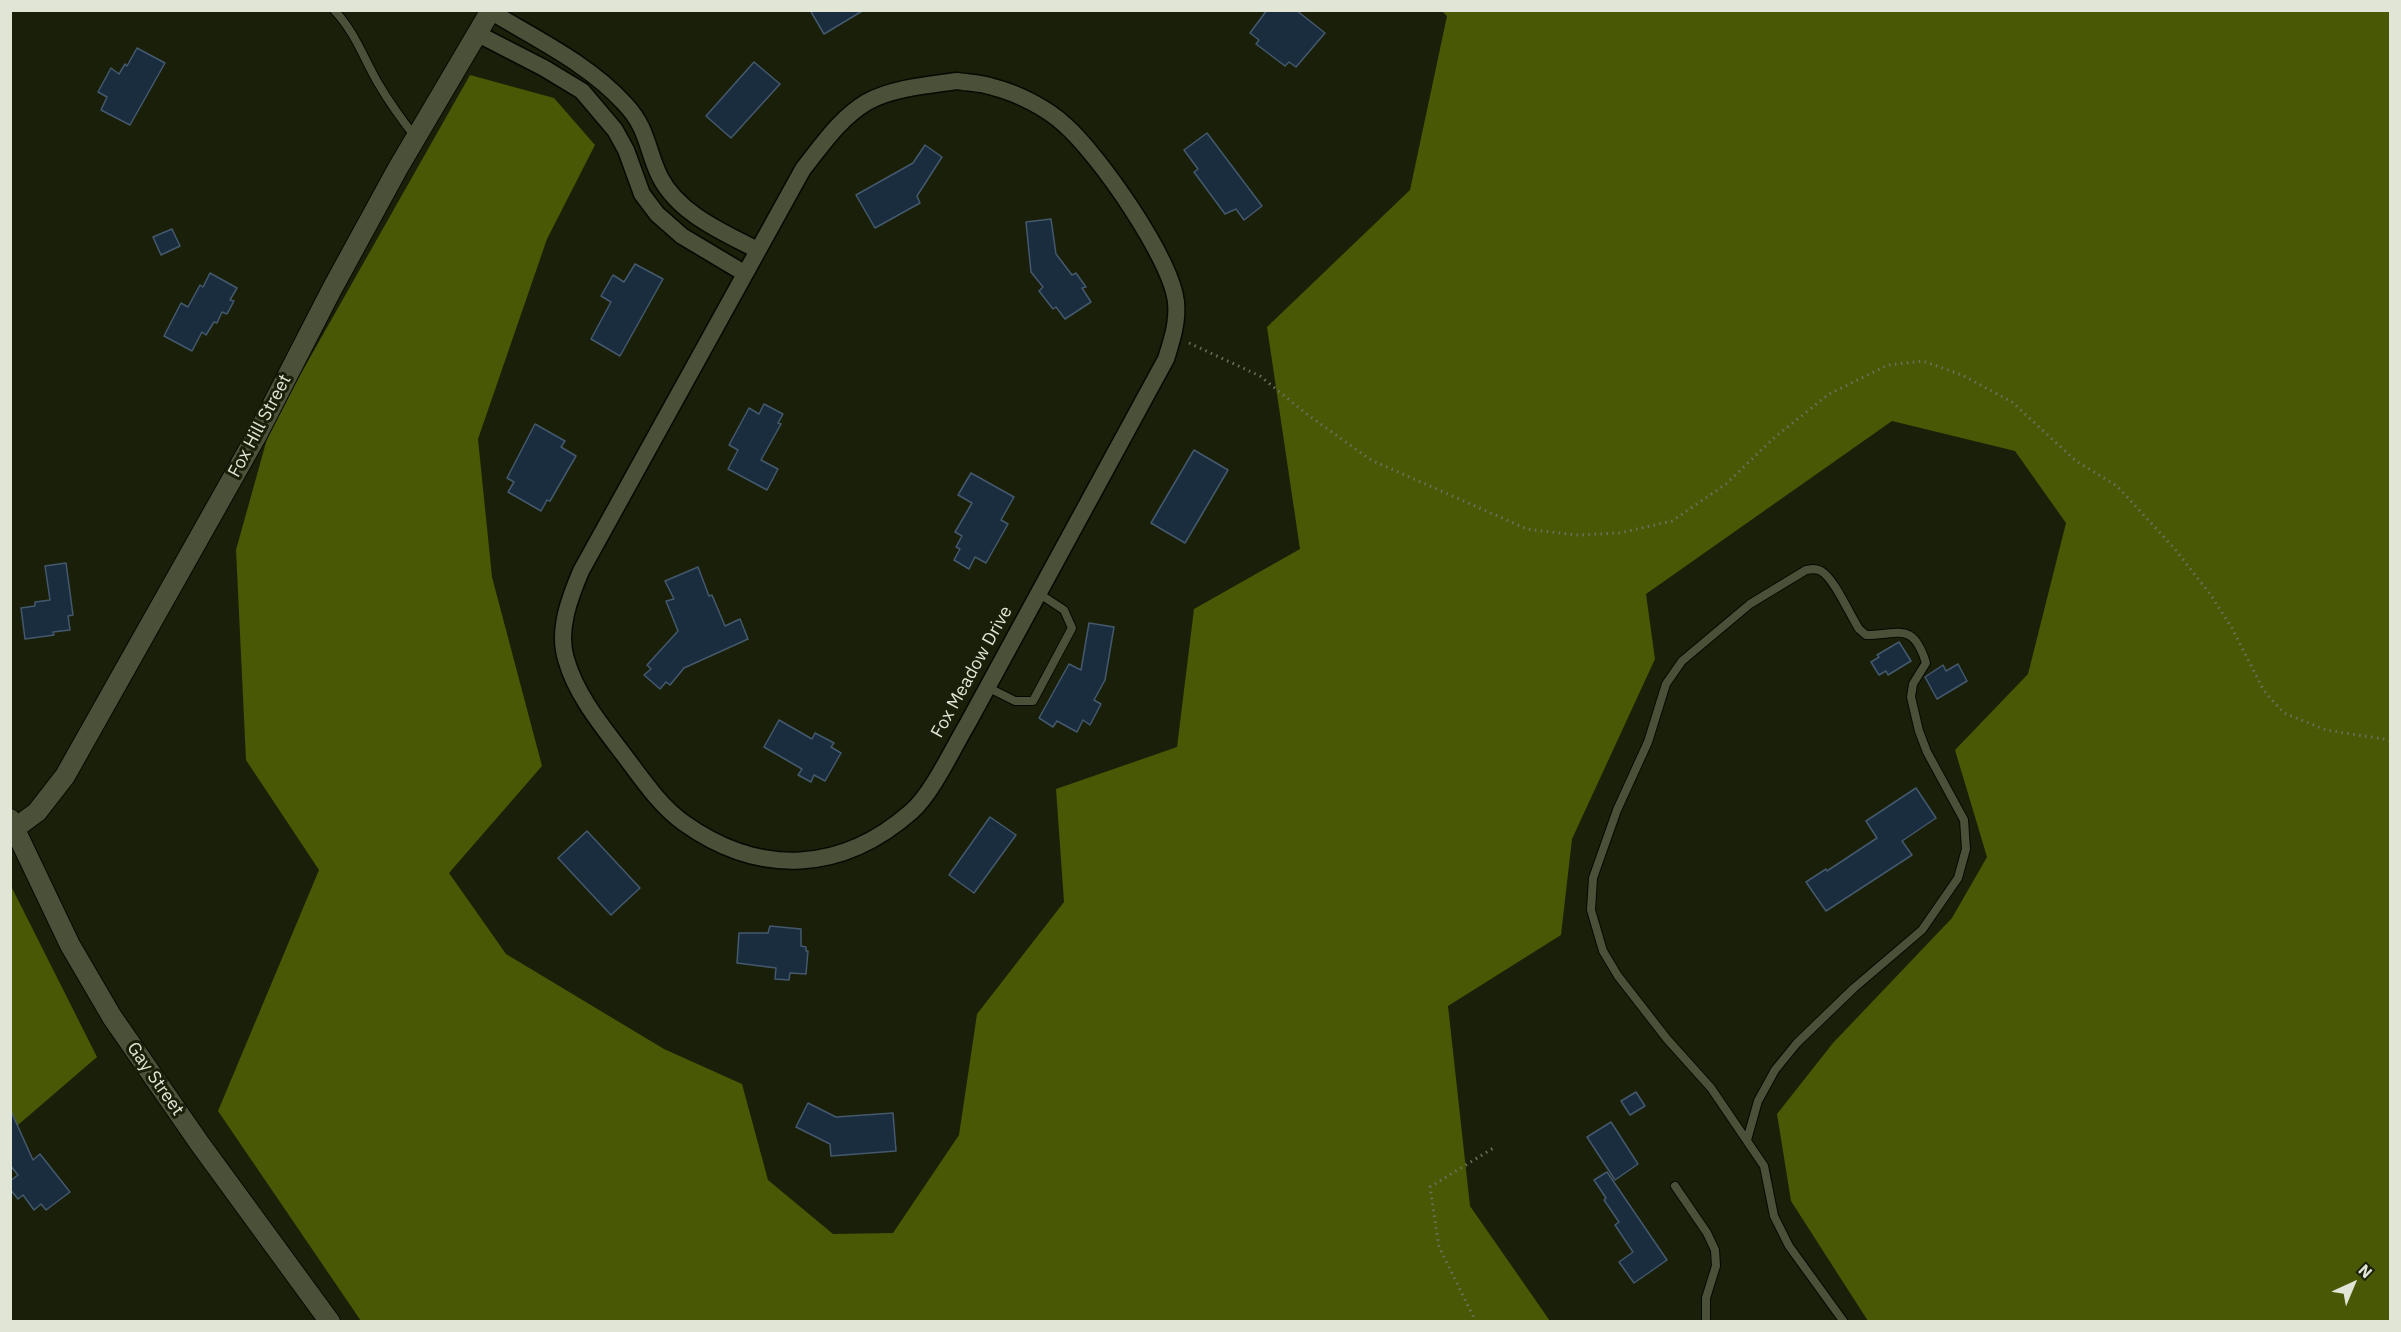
<!DOCTYPE html>
<html>
<head>
<meta charset="utf-8">
<style>
	body { margin:0 }
	#map { position:relative; width:2401px; height:1332px; overflow:hidden; background:#191f08; font-family:"IBM Plex Sans",sans-serif }
	canvas { display:block }
	.frame { position:absolute; inset:0; border:12px solid #e0e5d6; pointer-events:none }
	.north { position:absolute; left:2323px; top:1254px; width:60px; height:60px; -webkit-text-stroke:4px #191f08; paint-order:stroke; rotate:44deg; font-size:16px; font-weight:700; line-height:24px; text-align:center; color:#e0e5d6 }
	.north::after { content:''; display:block; margin:auto; width:21px; height:27px; background:#e0e5d6; clip-path:polygon(50% 0,100% 100%,50% 72%,0 100%) }
</style>
</head>
<body>
<div id="map">
<canvas width="2401" height="1332"></canvas>
<div class="frame"></div>
<div class="north">N</div>
</div>
<script>
const c = document.querySelector('canvas').getContext('2d');
c.lineJoin = 'round';
function fillPath(path, color) { c.fillStyle = color; c.fill(path, 'evenodd'); }
function stroke(path, color, width, dash) { c.strokeStyle = color; c.lineWidth = width; c.lineCap = dash ? 'butt' : 'round'; c.setLineDash(dash || []); c.stroke(path); }
function label(font, color, halo, rows, align = 'center') {
  c.font = font + ' "IBM Plex Sans",sans-serif'; c.lineWidth = 6; c.setLineDash([]); c.textBaseline = 'middle'; c.strokeStyle = halo; c.fillStyle = color; for (const [text, x, y, turn = 0] of rows) {
    c.save(); c.translate(x, y); c.rotate((+turn || 0) * Math.PI / 180); c.textAlign = isNaN(turn) ? turn : align; if (halo) c.strokeText(text, 0, 0); c.fillText(text, 0, 0); c.restore();
  }
}
fillPath(new Path2D(`
	M1442,11H2390V1321H1868L1791,1201L1777,1114L1833,1043L1952,918L1987,857L1955,750L2028,674L2066,523L2015,451L1892,421L1646,594L1655,659L1572,839L1561,935L1448,1006L1470,1206L1550,1321H361L218,1111L319,870L246,760L236,550L270,428L470,75L554,98L595,145L547,239L478,439L492,577L542,766L449,873L506,954L664,1049L742,1084L768,1180L833,1234L893,1233L959,1135L977,1014L1064,902L1056,789L1177,747L1194,609L1300,549L1267,327L1410,190L1447,16Z
	M10,884L97,1057L11,1131H10Z`), '#485805');
const building = new Path2D(`
	M810,10H864L824,34Z
	M1267,10H1296L1325,33L1296,67L1289,62L1285,66L1256,44L1259,40L1250,33Z
	M137,48L165,63L130,125L101,110L107,97L98,92L111,68L119,74L125,64L127,66Z
	M754,62L780,84L731,138L706,116Z
	M1207,133L1262,206L1244,220L1236,209L1225,214L1194,172L1198,169L1184,150Z
	M925,145L942,157L917,196L920,203L875,228L856,195L913,163Z
	M1051,219L1056,254L1072,275L1076,273L1086,287L1082,288L1091,302L1065,319L1056,307L1053,309L1039,291L1043,287L1031,272L1026,222Z
	M172,229L180,246L161,255L153,237Z
	M635,264L663,279L620,356L591,339L611,302L601,296L613,275L624,282Z
	M210,273L237,288L230,300L234,301L227,314L222,312L217,323L214,322L206,335L202,332L192,351L164,336L181,303L188,307L200,285L203,287Z
	M764,404L783,414L778,423L781,424L761,460L778,469L767,490L728,469L738,450L729,445L749,408L759,414Z
	M535,424L565,441L561,447L576,456L550,501L547,500L541,511L508,492L514,482L507,478Z
	M1194,450L1228,470L1185,543L1151,523Z
	M971,473L1014,497L1001,520L1008,524L986,563L975,557L969,569L954,560L960,549L956,547L962,536L955,532L972,503L958,495Z
	M66,563L73,615L68,616L70,630L53,632L54,635L25,639L21,608L35,606V602L50,600L45,566Z
	M698,567L709,596L712,595L725,626L740,619L748,639L684,668L670,685L666,682L660,689L644,675L651,669L647,665L678,631L666,601L674,599L665,581Z
	M1089,623L1114,627L1105,680L1094,700L1101,704L1090,725L1083,720L1077,732L1057,721L1053,727L1039,718L1069,664L1081,670Z
	M1899,642L1911,661L1888,675L1886,671L1879,675L1871,662L1879,657L1877,655Z
	M1958,664L1967,681L1937,699L1925,677L1943,665L1946,671Z
	M779,720L812,739L815,733L834,743L831,747L841,753L825,781L814,775L811,782L798,775L802,769L764,747Z
	M1916,788L1936,818L1902,841L1912,855L1826,911L1806,882L1826,869L1827,871L1877,838L1866,821Z
	M990,817L1016,835L974,893L949,875Z
	M587,831L640,888L611,915L558,858Z
	M770,926L801,929V946L806,947V951H808L806,974L790,973L789,980L775,979L776,968L737,963L739,933H768Z
	M1636,1092L1645,1106L1630,1115L1621,1101Z
	M808,1103L836,1117L893,1113L896,1151L831,1156L830,1144L796,1127Z
	M10,1109L33,1160L40,1154L70,1192L46,1210L41,1204L34,1210L23,1195L18,1199L10,1189V1181L18,1175L10,1165Z
	M1611,1122L1638,1164L1615,1180L1587,1137Z
	M1607,1172L1667,1260L1634,1283L1619,1262L1633,1252L1615,1225L1619,1222L1604,1200L1606,1198L1594,1180Z`);
fillPath(building, '#1a2d3f');
stroke(building, '#45596e', 1.5);
const service = new Path2D(`
	M334,10C355,32 363,57 378,83C389,102 402,120 416,138
	M987,687L1015,701H1033L1072,628L1064,610L1038,593
	M1747,1140L1758,1101L1775,1070L1797,1043L1854,988L1922,930L1958,878L1966,849L1964,820L1927,752L1919,731L1911,697L1913,684L1926,663C1913,621 1899,635 1866,635L1859,629C1850,615 1834,578 1821,571C1816,568 1811,569 1806,570L1750,604L1682,661L1666,684L1648,742L1617,810L1593,878L1591,910L1603,951L1618,976L1667,1039L1711,1088L1764,1166L1774,1216L1789,1246L1844,1322
	M1675,1186L1707,1233L1715,1250L1716,1266L1706,1298V1322`);
const minor = new Path2D(`
	M490,11C536,39 589,64 625,104C648,128 647,151 660,177C679,214 723,232 757,250
	M476,33L544,68L582,91L615,130L626,150L642,194L657,214L682,236L744,273
	M957,81C969,83 982,83 993,87C1017,93 1047,108 1065,125C1099,155 1171,258 1176,302C1178,322 1172,340 1166,359L968,723C953,748 933,792 912,811C842,873 760,877 684,823C660,806 642,779 624,755C602,726 576,695 566,659C557,630 570,597 581,571L803,169C822,145 840,118 867,102C892,88 929,85 957,81Z`);
const tertiary = new Path2D(`
	M10,819L70,945L112,1017L200,1144L330,1322
	M14,829L37,812L65,776L258,433L332,289L398,168L491,10`);
stroke(service, '#050900', 10);
stroke(minor, '#050900', 19);
stroke(tertiary, '#050900', 22);
stroke(new Path2D(`
	M1189,343L1260,376L1308,415L1371,460L1527,529L1576,535L1620,533L1672,521L1726,484L1775,437L1829,394L1888,365L1923,361L1962,375L2012,402L2076,461L2117,486L2174,548L2210,594L2232,628L2264,691L2284,713L2326,730L2390,740
	M1476,1322L1439,1247L1430,1187L1495,1147`), '#6b715d', 3, [1.5, 4.5]);
stroke(service, '#4a5138', 8);
stroke(minor, '#4a5138', 16);
stroke(tertiary, '#4a5138', 20);
label('18px', '#e0e5d6', '#191f08', [
	["Fox Hill Street",260,426,-62],
	["Fox Meadow Drive",972,672,-61],
	["Gay Street",155,1079,55]
]);
</script>
</body>
</html>
